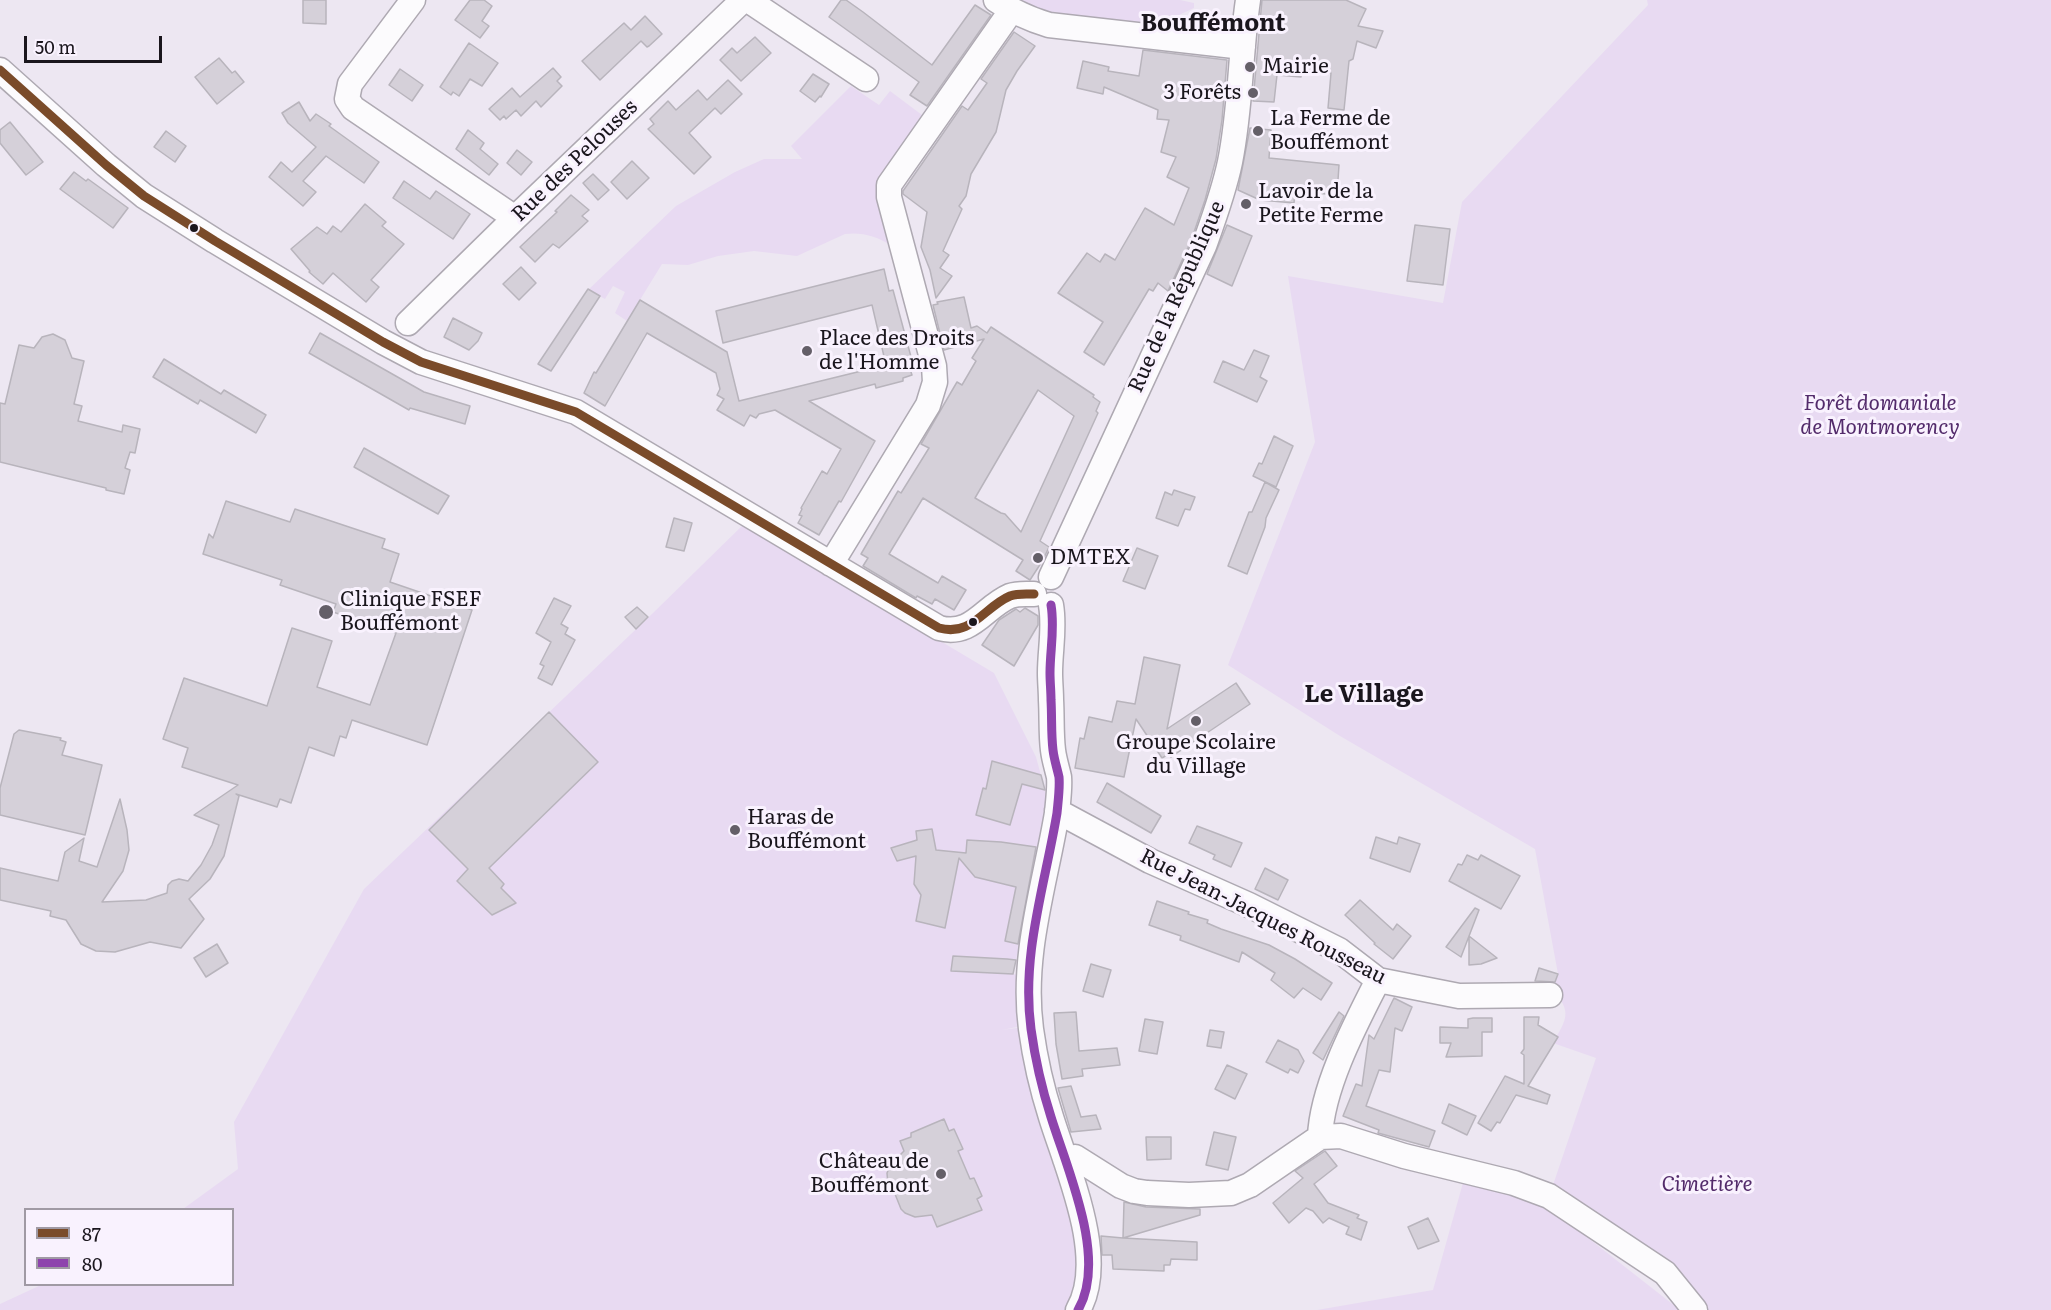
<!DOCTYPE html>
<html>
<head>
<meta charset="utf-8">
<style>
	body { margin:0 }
	#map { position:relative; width:2051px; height:1310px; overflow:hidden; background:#ede7f2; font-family:Literata,serif }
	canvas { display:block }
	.legend { position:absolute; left:24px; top:1208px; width:210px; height:78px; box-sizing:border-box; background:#f9f2fe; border:2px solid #a09aa4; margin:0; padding:8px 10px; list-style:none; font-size:18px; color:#1a161d }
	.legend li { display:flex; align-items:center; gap:12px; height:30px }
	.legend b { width:30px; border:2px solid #a09aa4 }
	.scale { position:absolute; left:24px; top:36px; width:138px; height:27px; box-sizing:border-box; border:3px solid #1a161d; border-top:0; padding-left:8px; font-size:18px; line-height:21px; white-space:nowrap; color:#1a161d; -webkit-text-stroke:4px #f9f2fe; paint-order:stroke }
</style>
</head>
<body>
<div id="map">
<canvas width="2051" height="1310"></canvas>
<ul class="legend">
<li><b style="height:8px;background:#7a4b2a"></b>87</li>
<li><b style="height:8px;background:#8e44ad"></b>80</li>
</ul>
<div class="scale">50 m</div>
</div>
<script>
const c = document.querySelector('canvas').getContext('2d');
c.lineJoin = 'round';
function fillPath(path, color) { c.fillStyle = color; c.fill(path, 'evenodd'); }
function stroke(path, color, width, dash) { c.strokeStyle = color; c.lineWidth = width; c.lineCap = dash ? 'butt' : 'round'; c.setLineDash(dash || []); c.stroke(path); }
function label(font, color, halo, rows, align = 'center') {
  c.font = font + ' Literata,serif'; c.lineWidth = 6; c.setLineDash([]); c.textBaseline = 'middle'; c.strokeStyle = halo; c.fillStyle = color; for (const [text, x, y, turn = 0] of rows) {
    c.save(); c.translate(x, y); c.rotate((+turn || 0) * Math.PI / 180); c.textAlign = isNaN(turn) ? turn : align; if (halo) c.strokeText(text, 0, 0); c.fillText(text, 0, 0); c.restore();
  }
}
fillPath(new Path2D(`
	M1011,0H1180L1194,3V8L1153,27L1051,19Z
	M1647,0H2051V1310H1704L1676,1268L1650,1249L1552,1188L1596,1058L1553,1043C1567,1018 1572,1013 1553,989L1558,974L1535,849L1340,736L1228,665L1315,442L1288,276L1443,303L1462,202L1648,5Z
	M851,86L879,105L890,91L922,115L885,172L890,245C876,236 862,232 845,234L797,256L754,251L718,256L688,265L662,264L627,321L615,313L625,292L613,286L605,299L588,290L676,206L735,172L764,159H802L791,146Z
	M744,524L994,673L1036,757L1045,790L1047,811L1013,974L1019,975L1022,1026L1002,1030L1031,1026L1086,1231L1078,1310H0V1304L41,1285L232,1284V1210L183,1209L238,1169L234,1122L364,889L653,613Z
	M1466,1172L1546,1205L1680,1310H1317L1433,1290Z`), '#e8daf2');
const building = new Path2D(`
	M303,0H326V24L303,23Z
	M470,0H484L492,6L482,21L489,26L480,38L455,20Z
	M841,0H846L863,12L932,65L975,5L991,15L927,106L910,95L919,82L829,17Z
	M1262,0H1346L1366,9L1358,26L1383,31L1376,48L1357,41L1353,59L1349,61L1344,110L1328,108L1331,73L1301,71V77L1277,75L1274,102L1253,101Z
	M645,16L662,34L649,46L647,47L641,41L600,80L582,61L624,23L631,30Z
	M1014,32L1035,46L1017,71L1006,90L996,132L971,174L966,196L959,206L962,209L943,251L949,255L940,268L952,276L936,298L930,270L921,247L927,212L903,194V191L962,106L968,110L987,83L981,79Z
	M755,37L771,53L741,81L720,60L732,48L737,53Z
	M469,43L498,63L482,86L470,79L459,96L453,92L451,95L440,87Z
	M1143,50L1227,60L1222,120L1216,159L1205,200L1191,241L1168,291L1158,283L1153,291L1149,289L1104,365L1084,352L1103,322L1058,293L1087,253L1100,262L1105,254L1115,260L1145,208L1174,225L1189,188L1167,177L1176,157L1161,152L1169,120L1157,119L1158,110L1104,87L1103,94L1077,88L1083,61L1109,67L1108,71L1139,76Z
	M219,58L232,73L235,71L244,82L217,104L195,77Z
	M553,68L561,77L557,81L562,86L541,107L536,101L521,116L516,110L506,119L504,116L500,120L489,109L512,88L520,97Z
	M400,69L423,85L412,101L389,85Z
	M813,74L829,84L821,97L820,96L815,102L800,91Z
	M728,80L742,94L721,114L715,108L689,133L711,157L694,174L648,129L654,124L650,119L668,101L676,110L698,90L707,100Z
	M299,102L310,121L316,114L331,124L329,126L379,162L364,183L326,156L303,181L316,192L303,206L269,177L281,162L292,172L316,147L288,123L282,113Z
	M10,122L43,162L26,175L0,143V130Z
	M1250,128L1271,130L1269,158L1339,165L1337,195L1295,191L1294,203L1260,200L1238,190Z
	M468,130L484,143L480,149L498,164L489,175L456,149Z
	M166,131L186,146L175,162L154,147Z
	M517,150L532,162L521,175L507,163Z
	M632,161L649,178L627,199L611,182Z
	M74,172L86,181L88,179L128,208L113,228L60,189Z
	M593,174L609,190L598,200L583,183Z
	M404,181L430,199L436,191L470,214L453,239L393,198Z
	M571,195L589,210L582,216L588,221L559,248L553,244L535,262L520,247L557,212L555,211Z
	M365,204L386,222L382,226L404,244L371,280L379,287L366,302L333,273L323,284L309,272L310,271L291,249L317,227L327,234L333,226L341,232Z
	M1227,225L1252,236L1232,286L1207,274Z
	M1415,225L1450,229L1443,285L1407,281Z
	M521,267L536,283L519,300L503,284Z
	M884,269L889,291L893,290L914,368L910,369L912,375L903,378V381L876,388L875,384L809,401L875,441L841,502L839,501L819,535L798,523L802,516L799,515L802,509L801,508L822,471L827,474L841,449L775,410L759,414L756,418L750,415L744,426L717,410L724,399L717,395L720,389L716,373L647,333L605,406L584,393L594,372L596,373L640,300L727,352L739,401L886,365L872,305L723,343L716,311Z
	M588,289L600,296L551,371L538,364Z
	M964,297L971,328L977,326L987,333L991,327L1094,395L1093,397L1100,402L1096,411L1098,413L1040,541L1049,547L1043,560L1030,580L1016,571L1023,560L923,498L889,554L938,583L942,576L966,590L954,610L935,599L932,604L917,596L916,598L863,566L868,558L861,554L898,491L901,493L929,448L921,444L943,406L957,382L962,385L976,361L972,358L984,339L944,350L933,305L938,304L937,302ZM1038,390L1074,416L1021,532L1005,514L1001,513L975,498Z
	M453,318L482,333L478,341L469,350L444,337Z
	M320,333L424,392L470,406L465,424L410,408L409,410L309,353Z
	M53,334L65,340L72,358L84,361L74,404L82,406L78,421L122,432L123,425L140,429L135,453L130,452L125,468L130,470L124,494L106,490V488L0,462V403L5,404L19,345L34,348L42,337Z
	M1254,350L1269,356L1260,377L1267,381L1257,402L1214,382L1223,361L1244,370Z
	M164,359L221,394L224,390L266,415L256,433L200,400L198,404L153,377Z
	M1274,436L1293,446L1276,487L1253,476L1259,463L1262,464Z
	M364,448L449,496L438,514L354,467Z
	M1265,482L1279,490L1266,518L1265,527L1247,574L1228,566L1249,512H1252Z
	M1174,490L1195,497L1190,510L1185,509L1178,526L1156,518L1165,492L1172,495Z
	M226,501L290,522L295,509L385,539L382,548L399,554L390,582L472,610L427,745L352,720L346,738L340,736L334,756L309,747L291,803L280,799L277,807L236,794L239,796L224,856L210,879L189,899L204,919L181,948L150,942L115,952L96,951L81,944L66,920L50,916L51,911L0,900V868L58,881L65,852L84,838L79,861L97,867L120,799L127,830L129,850L123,871L102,902L146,900L167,893L168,885L172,881L179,879L188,881L201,865L212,845L219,825L194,815L238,785L182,767L188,748L163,739L184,678L267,706L292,628L332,641L317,687L370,705L396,633L333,612L336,604L280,585L282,580L203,554L209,534L213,538Z
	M674,518L692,523L684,551L666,547Z
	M1137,548L1158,556L1145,589L1123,581Z
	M554,598L571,606L561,624L568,628L565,634L575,640L552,685L538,678L544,666L540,664L551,642L536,633Z
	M637,607L648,617L636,629L625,617Z
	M1025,608L1038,616V625L1014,666L982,645L999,620L1016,609L1020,612Z
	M1144,657L1180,665L1167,729L1236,683L1250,704L1171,757L1169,754L1162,758L1136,719L1124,777L1075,768L1080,738L1084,739L1089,717L1112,722L1117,701L1135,704Z
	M549,712L598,762L489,868L504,884L501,888L516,903L492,915L457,881L468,869L429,830Z
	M19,730L61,738L60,740L66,742L62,755L102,765L85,835L0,815V788L14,734Z
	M992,761L1041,775L1045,790L1022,784L1010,825L976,815L983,788L986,789Z
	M1107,783L1161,816L1151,833L1097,802Z
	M1197,826L1242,843L1231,867L1213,859L1215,855L1189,843Z
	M932,829L936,850L966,853L967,840L1001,842L1036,847L1018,944L1005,941L1016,887L975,877L959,858L945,928L916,921L921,895L914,884L916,856L897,861L891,848L917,840L916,831Z
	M1376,837L1397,844L1399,837L1420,844L1410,872L1370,858Z
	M1467,855L1478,860L1481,855L1520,876L1501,909L1449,881L1458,864L1462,865Z
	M1265,868L1288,880L1278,900L1255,889Z
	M1360,900L1393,930L1397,924L1411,936L1393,959L1374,944L1375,943L1345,915Z
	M1157,901L1189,912L1188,914L1208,920L1207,923L1221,929L1269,945L1295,959L1332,983L1321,1000L1303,988L1294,998L1271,980L1275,973L1242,952L1239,962L1180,940L1181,936L1149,925Z
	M1475,908L1479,910L1461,957L1446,947Z
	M1469,936L1497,958L1481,964L1469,965Z
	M217,944L228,963L206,977L194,958Z
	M953,956L1007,959L1016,960L1013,974L951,971Z
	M1091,964L1111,970L1103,997L1083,991Z
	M1539,968L1558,974L1555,982L1535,981Z
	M1394,998L1412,1007L1402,1031L1395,1028L1390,1072L1379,1070L1366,1106L1435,1131L1429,1147L1378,1133L1379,1130L1343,1116L1356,1084L1362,1086L1369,1035L1374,1039Z
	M1076,1012L1079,1051L1117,1048L1120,1065L1082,1069L1083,1076L1062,1079L1056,1044L1054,1013Z
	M1339,1012L1344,1016L1323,1060L1313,1053Z
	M1524,1017H1539L1538,1025L1558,1037L1528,1086L1550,1095L1547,1104L1516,1095L1500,1123L1497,1122L1491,1131L1478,1123L1505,1076L1524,1084V1055L1521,1053L1524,1049Z
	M1473,1018H1492V1032H1482V1056L1446,1057L1451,1043H1440V1027L1468,1028V1019Z
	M1145,1019L1163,1022L1157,1054L1139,1051Z
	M1210,1030L1224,1032L1221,1048L1207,1046Z
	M1278,1040L1298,1050L1304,1061L1298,1073L1290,1069L1288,1073L1266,1062Z
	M1227,1065L1247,1074L1235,1099L1215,1089Z
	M1071,1086L1081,1117L1096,1115L1101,1129L1071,1132L1058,1088Z
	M1449,1104L1476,1116L1467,1135L1442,1123Z
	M944,1119L949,1131L954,1129L963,1149L958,1151L970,1179L974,1178L982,1196L977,1199L982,1210L937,1227L932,1215L915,1217L905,1213L901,1209L891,1184L888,1185L887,1173L891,1164L904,1151L900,1141L911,1137V1133Z
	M1214,1132L1236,1137L1228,1170L1206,1165Z
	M1146,1137H1171V1159L1147,1160Z
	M1325,1151L1337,1166L1314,1184L1328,1203L1359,1215L1357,1218L1367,1222L1361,1240L1346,1234L1349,1227L1329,1218L1323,1223L1313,1211L1306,1208L1289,1223L1273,1203L1303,1178L1295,1171Z
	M1124,1202L1146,1207L1200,1209V1215L1123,1238L1197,1242V1260L1171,1259L1170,1265H1164V1271L1113,1269L1112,1255H1102L1101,1236L1123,1238Z
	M1428,1218L1439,1241L1418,1249L1408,1227Z`);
fillPath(building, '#d5d0d9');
stroke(building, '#b8b4bc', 1.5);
const minor = new Path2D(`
	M413,0L350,84L347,99L353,108L515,218
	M748,0L866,79
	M996,0C1013,12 1029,19 1049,25L1243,47
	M0,70L106,165L144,196L215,241L383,342L421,362L576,412L939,628C972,637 984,607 1010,596C1018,593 1026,594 1034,594
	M408,323L515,218L743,0
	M831,564L928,405L935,382L934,366L889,197V185L1011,11
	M1051,577L1204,246C1214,218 1224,191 1230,162C1241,108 1240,54 1248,0
	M1051,605C1055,628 1050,650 1050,673C1050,682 1051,691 1051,700C1052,717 1051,734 1053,750C1054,759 1057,768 1059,777C1060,788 1058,802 1057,813C1045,885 1021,955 1031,1029C1035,1058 1042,1089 1051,1117C1067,1169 1108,1259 1078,1310
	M1057,811L1150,861L1249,905L1339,950L1378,980L1459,996L1550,995
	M1320,1137C1322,1087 1355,1025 1378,980
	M1065,1159L1075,1157L1121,1186L1134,1191L1147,1193L1189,1195L1231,1193L1250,1185L1320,1137L1341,1136L1404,1156L1514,1183L1549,1196L1665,1273L1695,1310`);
stroke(minor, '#aea9b2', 27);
stroke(minor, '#fcfbfd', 24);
stroke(new Path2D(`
	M0,70L106,165L144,196L215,241L383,342L421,362L576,412L939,628C972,637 984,607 1010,596C1018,593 1026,594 1034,594`), '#7a4b2a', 9);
stroke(new Path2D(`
	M1051,605C1055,628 1050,650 1050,673C1050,682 1051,691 1051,700C1052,717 1051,734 1053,750C1054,759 1057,768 1059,777C1060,788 1058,802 1057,813C1045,885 1021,955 1031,1029C1035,1058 1042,1089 1051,1117C1067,1169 1108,1259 1078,1310`), '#8e44ad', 9);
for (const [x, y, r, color] of [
	[1250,67,6,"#645f68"],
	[1253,93,6,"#645f68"],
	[1258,131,6,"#645f68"],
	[1246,204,6,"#645f68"],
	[194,228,5,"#1a161d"],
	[807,351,6,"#645f68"],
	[1038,558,6,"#645f68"],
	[326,612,8,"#645f68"],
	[973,622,5,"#1a161d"],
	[1196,721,6,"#645f68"],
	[735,830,6,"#645f68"],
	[941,1174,6,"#645f68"]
]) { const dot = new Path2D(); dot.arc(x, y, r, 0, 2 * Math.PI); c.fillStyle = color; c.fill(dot); stroke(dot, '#f9f2fe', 2); }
label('21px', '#1a161d', '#f9f2fe', [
	["Mairie",1262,67],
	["3 Forêts",1241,93,"right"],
	["La Ferme de",1270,119],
	["Bouffémont",1270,143],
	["Lavoir de la",1258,192],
	["Petite Ferme",1258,216],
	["Place des Droits",819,339],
	["de l'Homme",819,363],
	["DMTEX",1050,558],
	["Clinique FSEF",340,600],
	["Bouffémont",340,624],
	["Groupe Scolaire",1196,743,"center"],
	["du Village",1196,767,"center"],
	["Haras de",747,818],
	["Bouffémont",747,842],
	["Château de",929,1162,"right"],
	["Bouffémont",929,1186,"right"]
], 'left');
label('21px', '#1a161d', '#f9f2fe', [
	["Rue des Pelouses",575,161,-44],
	["Rue de la République",1177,297,-66],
	["Rue Jean-Jacques Rousseau",1263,917,27]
]);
label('italic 21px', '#532b6b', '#f9f2fe', [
	["Forêt domaniale",1880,404],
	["de Montmorency",1880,428],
	["Cimetière",1707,1185]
]);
label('bold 24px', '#1a161d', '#f9f2fe', [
	["Bouffémont",1213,24],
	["Le Village",1364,695]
]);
</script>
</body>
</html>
